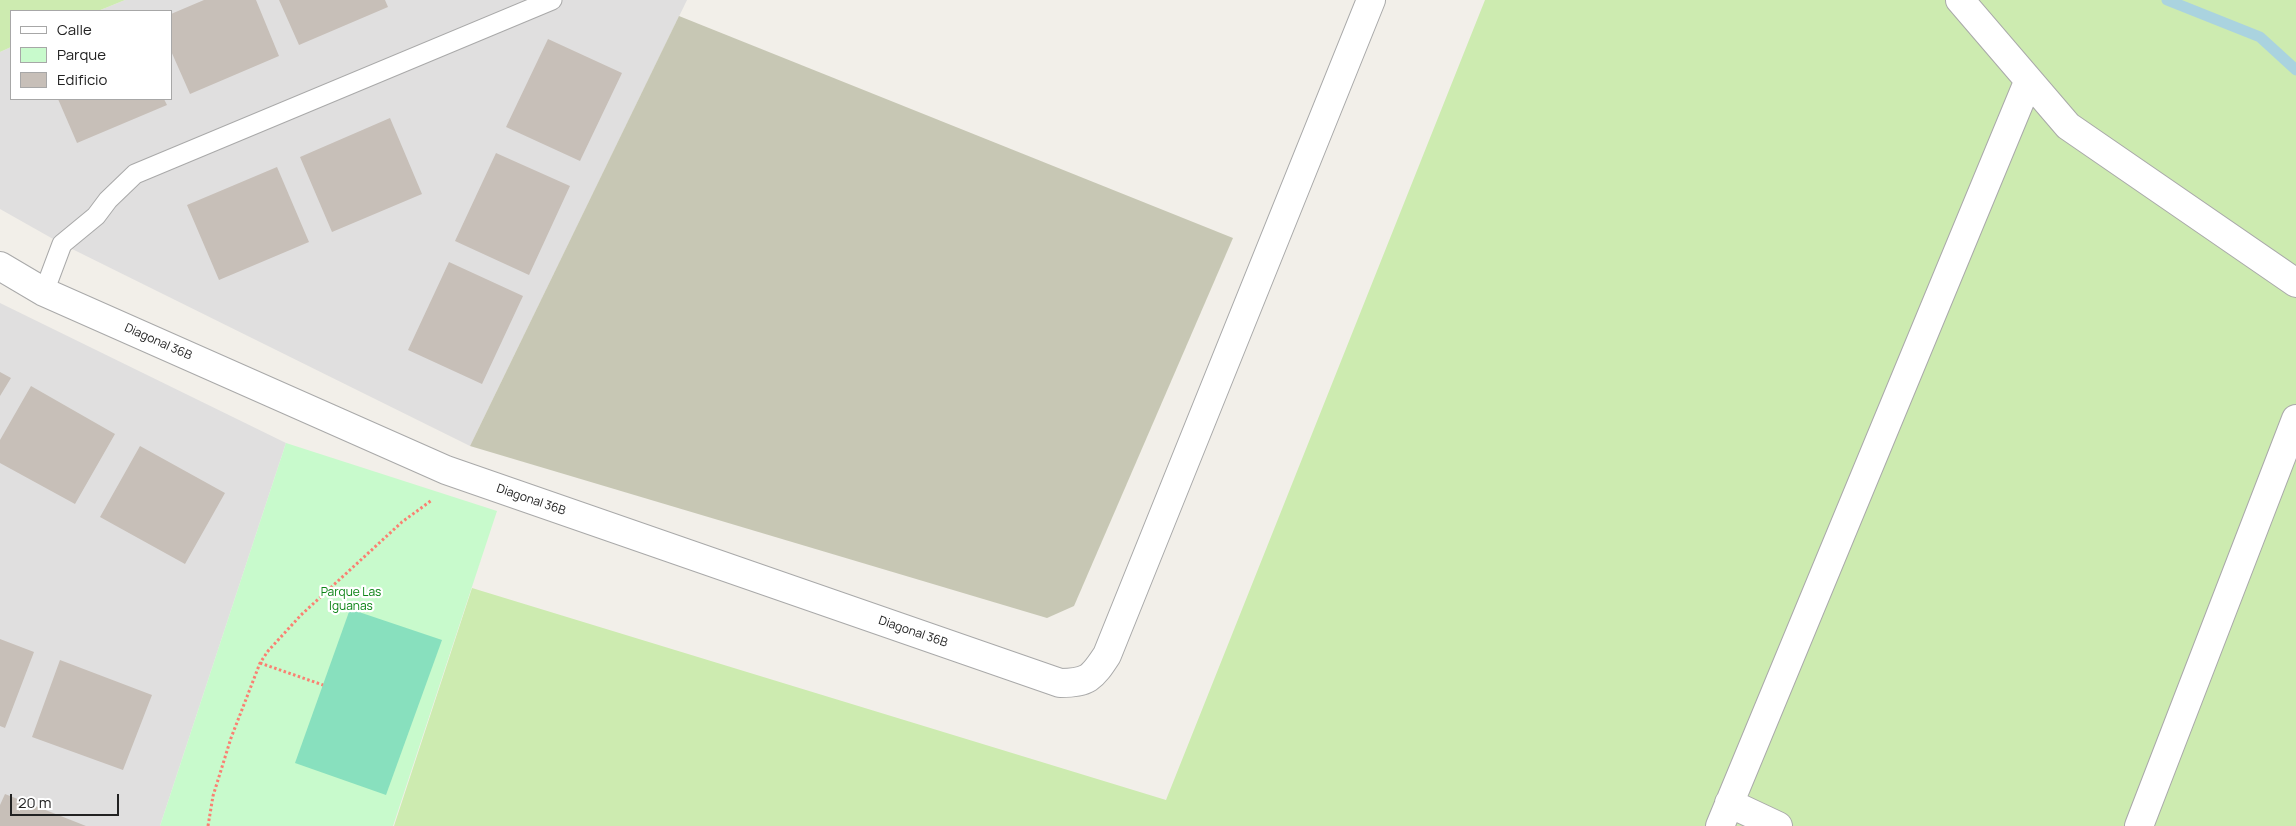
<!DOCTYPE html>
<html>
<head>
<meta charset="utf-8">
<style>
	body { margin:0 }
	#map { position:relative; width:2296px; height:826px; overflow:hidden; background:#f2efe9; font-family:Manrope,sans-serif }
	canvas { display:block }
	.legend { position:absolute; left:10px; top:10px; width:162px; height:90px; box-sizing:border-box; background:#fff; border:1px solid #a7a7a7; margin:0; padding:6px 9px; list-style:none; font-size:15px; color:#222 }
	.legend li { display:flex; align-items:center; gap:10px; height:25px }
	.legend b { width:25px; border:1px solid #a7a7a7 }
	.scale { position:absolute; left:10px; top:794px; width:109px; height:22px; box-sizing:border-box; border:2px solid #222; border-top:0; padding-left:6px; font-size:15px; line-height:18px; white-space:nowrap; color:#222; -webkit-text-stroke:4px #fff; paint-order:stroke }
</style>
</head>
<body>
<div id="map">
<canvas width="2296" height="826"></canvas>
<ul class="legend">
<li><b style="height:6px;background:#fff"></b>Calle</li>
<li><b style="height:14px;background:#c8facc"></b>Parque</li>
<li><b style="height:14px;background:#c7bfb8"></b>Edificio</li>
</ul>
<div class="scale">20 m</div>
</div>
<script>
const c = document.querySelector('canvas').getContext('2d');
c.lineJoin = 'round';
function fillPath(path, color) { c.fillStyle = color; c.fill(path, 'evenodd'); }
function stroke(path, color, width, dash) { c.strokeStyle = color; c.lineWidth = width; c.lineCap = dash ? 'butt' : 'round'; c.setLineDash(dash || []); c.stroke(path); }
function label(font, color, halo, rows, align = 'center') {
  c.font = font + ' Manrope,sans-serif'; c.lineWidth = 4.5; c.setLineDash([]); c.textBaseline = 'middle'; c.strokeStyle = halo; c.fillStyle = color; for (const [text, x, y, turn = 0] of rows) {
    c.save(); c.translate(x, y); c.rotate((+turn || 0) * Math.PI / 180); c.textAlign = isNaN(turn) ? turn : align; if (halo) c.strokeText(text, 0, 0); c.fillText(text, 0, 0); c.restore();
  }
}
fillPath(new Path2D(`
	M125,0H687L470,446L62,244L0,209V52L11,47V99H171V11H98Z
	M0,303L286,443L160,826H0Z`), '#e0dfdf');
fillPath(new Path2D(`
	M679,16L1233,238L1074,606L1047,618L470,446Z`), '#c7c7b4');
fillPath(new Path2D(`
	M0,0H125L98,11H11V47L0,52Z
	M1485,0H2296V826H394L472,588L1166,800Z`), '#cdebb0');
fillPath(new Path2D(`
	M286,443L497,511L393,826H160Z`), '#c8facc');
fillPath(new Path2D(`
	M350,609L442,640L386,795L295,763Z`), '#88e0be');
stroke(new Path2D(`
	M2167,0L2260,37L2296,70`), '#aad3df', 11);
fillPath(new Path2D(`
	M204,0H256L279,56L190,94L171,51V14Z
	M279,0H385L388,7L299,45Z
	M548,39L622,73L580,161L506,127Z
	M58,99H164L167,105L77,143Z
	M390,118L422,194L332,232L300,157Z
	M496,153L570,186L529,275L455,241Z
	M277,167L309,242L219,280L187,205Z
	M449,262L523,296L482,384L408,350Z
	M0,372L11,378L0,396Z
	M31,386L115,434L75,504L0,463V440Z
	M140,446L225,493L185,564L100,517Z
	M0,639L34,652L5,728L0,726Z
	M60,660L152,695L123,770L32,737Z
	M5,794L86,826H0V805Z`), '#c7bfb8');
const lane = new Path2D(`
	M44,292L62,244L96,216L108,200L135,174L552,0`);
const street = new Path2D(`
	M1960,0L2068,126L2296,283
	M0,266L44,292L446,470L1060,683C1088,683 1092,678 1107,655L1371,0
	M1729,803L1778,826
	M1720,826L2028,82
	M2139,826L2296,419`);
stroke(lane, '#a9a9a9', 21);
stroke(street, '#a9a9a9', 30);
stroke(new Path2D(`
	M260,663L323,685
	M208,826L213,796L231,738L260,663L268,651L301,615L402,522L432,500`), '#fa8072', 3, [2.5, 2.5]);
stroke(lane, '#fff', 19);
stroke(street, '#fff', 28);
label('12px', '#222', '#fff', [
	["Diagonal 36B",158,342,24],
	["Diagonal 36B",531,500,19],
	["Diagonal 36B",913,632,19]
]);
label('12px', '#0c8416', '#fff', [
	["Parque Las",351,593],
	["Iguanas",351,607]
]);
</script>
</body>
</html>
